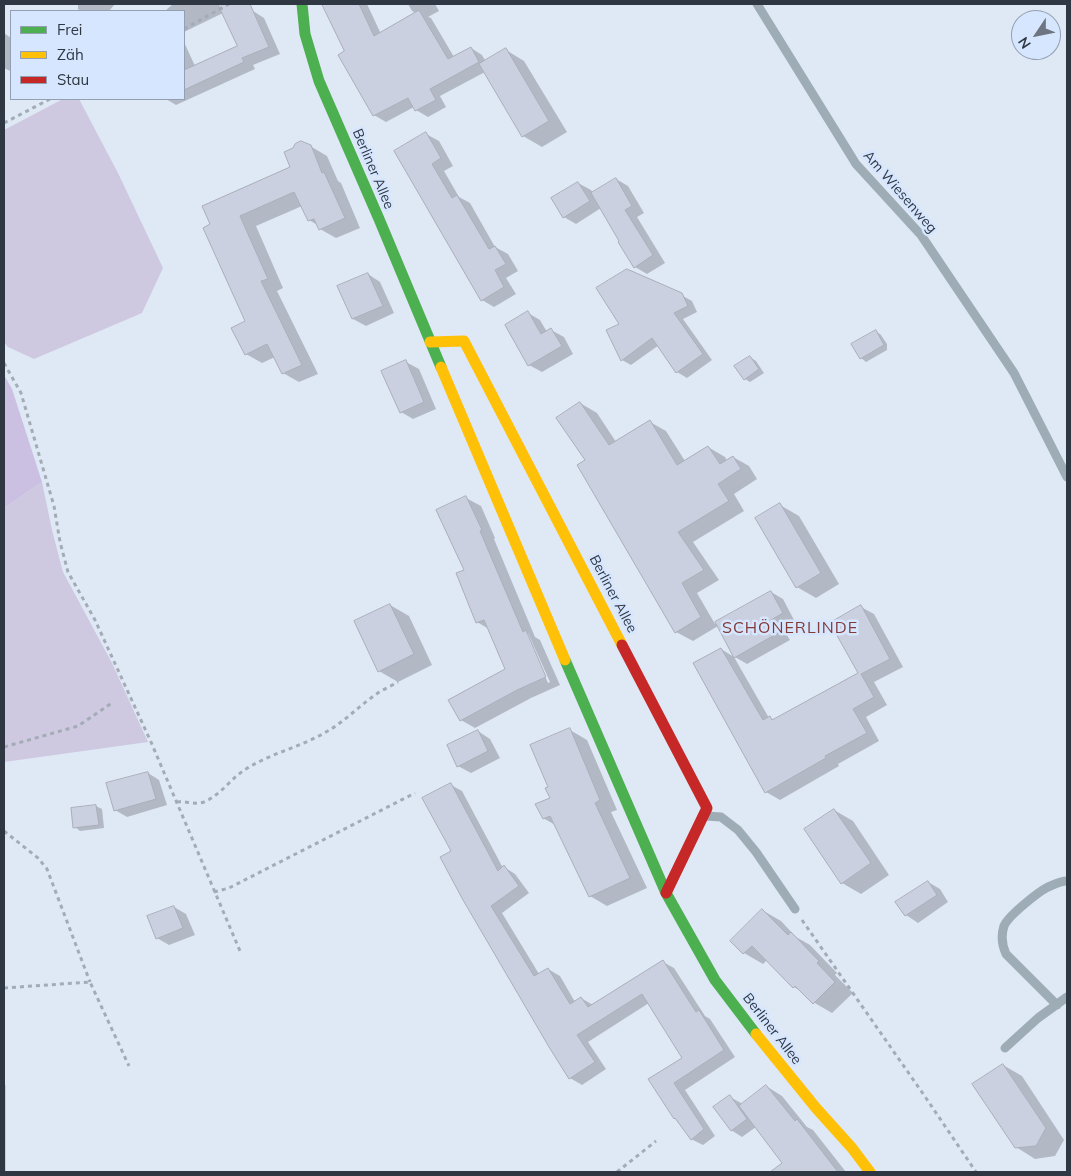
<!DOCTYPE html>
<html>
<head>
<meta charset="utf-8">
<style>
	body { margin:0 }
	#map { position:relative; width:1071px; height:1176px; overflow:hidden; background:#dfe8f5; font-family:Mulish,sans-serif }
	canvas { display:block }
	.frame { position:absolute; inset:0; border:5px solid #2f3743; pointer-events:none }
	.legend { position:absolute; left:10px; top:10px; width:175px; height:90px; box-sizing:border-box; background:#d6e6fe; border:1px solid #93a0b3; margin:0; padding:6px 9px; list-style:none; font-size:15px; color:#2f3743 }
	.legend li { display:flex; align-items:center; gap:10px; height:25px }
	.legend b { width:25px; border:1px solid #93a0b3 }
	.north { position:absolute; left:1011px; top:10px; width:50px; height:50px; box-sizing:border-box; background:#d6e6fe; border:1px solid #93a0b3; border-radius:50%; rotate:236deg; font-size:14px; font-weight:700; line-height:20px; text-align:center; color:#2f3743 }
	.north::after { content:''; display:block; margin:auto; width:18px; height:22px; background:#6d7581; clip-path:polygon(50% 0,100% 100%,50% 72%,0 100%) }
</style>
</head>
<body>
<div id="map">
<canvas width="1071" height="1176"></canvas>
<div class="frame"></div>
<ul class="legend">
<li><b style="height:6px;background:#4caf50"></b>Frei</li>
<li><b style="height:6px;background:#ffc107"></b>Zäh</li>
<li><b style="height:6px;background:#c62828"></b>Stau</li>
</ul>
<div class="north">N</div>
</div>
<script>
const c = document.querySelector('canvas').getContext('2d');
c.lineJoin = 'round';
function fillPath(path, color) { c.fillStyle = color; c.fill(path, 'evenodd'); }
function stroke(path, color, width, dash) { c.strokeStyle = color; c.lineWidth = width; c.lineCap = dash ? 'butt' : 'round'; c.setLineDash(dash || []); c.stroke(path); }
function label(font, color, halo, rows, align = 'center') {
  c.font = font + ' Mulish,sans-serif'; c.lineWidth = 5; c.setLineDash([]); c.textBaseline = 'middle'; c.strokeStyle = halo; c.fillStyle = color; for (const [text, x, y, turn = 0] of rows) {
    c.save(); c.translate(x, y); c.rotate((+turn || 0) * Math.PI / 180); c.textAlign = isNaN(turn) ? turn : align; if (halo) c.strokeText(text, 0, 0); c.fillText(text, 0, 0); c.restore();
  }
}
fillPath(new Path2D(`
	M63,99H79L118,173L163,268L142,313L34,359L8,347L4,342V130Z
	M42,482L52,530L63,572L112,663L148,742L4,762V508Z
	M4,1085H6V1172H4Z`), '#cec9e0');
fillPath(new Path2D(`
	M4,375L12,389L42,482L4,508Z`), '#ccc0e2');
fillPath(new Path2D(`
	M78,4H115L109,11H80L78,9Z
	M173,4H223L241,16L253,11L264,18L280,54L253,65L255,69L176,105L166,99H184V42L195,66L238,47L223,13L184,32V11H165Z
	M323,4H367L381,34L416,13L412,11L408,4H435L439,11L428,17L431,18L454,57L471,48L482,55L486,62L506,50L524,61L567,132L542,147L523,136L485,72L440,96L446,107L428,117L416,110L414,107L386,122L374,115L346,52Z
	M4,33L11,38V69L10,71L4,68Z
	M426,134L439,141L453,166L444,171L459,197L470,203L495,247L508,254L518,271L506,278L516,294L494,307L482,300L396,152Z
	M310,146L327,156L338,181L341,183L360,228L336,238L320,229L319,226L309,220L302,206L256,226L283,288L277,291L318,374L299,382L283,373L275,357L262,363L246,354V322L205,228L292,168Z
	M616,179L628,186L644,213L637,217L665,263L647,274L635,267L601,208L576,224L564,217L578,183L591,190L593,193Z
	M368,274L380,282L394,313L366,326L353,319L339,287Z
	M681,295L692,301L697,312L683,319L712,360L687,378L677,372L659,345L631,365L622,360L621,325Z
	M528,313L540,320L547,332L551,330L564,337L573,354L542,372L529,365Z
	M876,331L881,335L887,344V350L866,362L861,358Z
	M750,357L756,361L764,373L750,382L745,379Z
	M406,362L419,369L436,409L413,419L401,412Z
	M580,403L597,413L616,442L650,422L666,431L685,461L708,447L725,457L727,461L733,457L749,466L757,479L734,494L744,511L693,542L719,580L697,593L715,624L771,592L783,599L794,620L782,627L790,640L747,664L735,657L718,626L693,641L676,632L587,460Z
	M466,498L481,506L495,538L494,539L535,637L540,640L560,685L531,698L475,728L461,720L507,669L489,629L477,622L465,571ZM526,633H528L550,682L548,683Z
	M780,505L799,516L839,584L816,598L797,587Z
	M390,605L409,616L432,665L398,682L379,671Z
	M861,607L874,614L903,667L874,682L887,705L866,717L879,741L838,764L839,766L780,800L766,792L721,649L734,657L769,718L774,720L860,673Z
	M570,730L587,740L617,810L611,812L647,888L607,906L590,896L557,826L543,818L551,799L550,788Z
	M478,731L490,739L500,758L471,773L458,766Z
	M148,773L159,780L167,805L127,817L115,810Z
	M451,785L462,791L503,868L504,867L515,874L529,893L502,913L539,974L548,969L560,976L575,1002L581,998L593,1005L663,962L674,968L705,1016L710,1019L735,1057L685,1090L715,1136L703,1145L691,1139L678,1120L675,1118L650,1080L684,1058L649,1003L588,1042L606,1069L582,1085L570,1078L452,851Z
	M96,806L102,809L104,828L80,831L75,827Z
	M834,810L853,821L889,875L861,894L842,883Z
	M928,882L940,889L948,902L918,923L906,915Z
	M174,907L186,914L195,935L169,945L157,938Z
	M762,910L781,921L796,937L810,945L837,973L835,975L853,993L832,1013L813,1002L805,994L794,987L767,960L763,964L744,953L732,941Z
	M1003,1065L1022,1076L1064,1140L1055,1156L1035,1159L1016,1147Z
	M766,1086L782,1096L807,1127L813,1130L846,1172H782L778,1167L784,1163L756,1127L742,1137L731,1130L730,1097L741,1103L742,1105Z`), '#0003');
const building = new Path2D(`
	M218,4H250L269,47L242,58L244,62L184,90V70L237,46Z
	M322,4H359L374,36L419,10L448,59L471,47L479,62L430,89L436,100L415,111L408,98L373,116L338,55L344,51Z
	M506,48L549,121L522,137L479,64Z
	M426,132L441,158L432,164L452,198L457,195L489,249L495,246L506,264L495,270L504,287L481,301L394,151Z
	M301,141L311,145L322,173L324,172L345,218L319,230L314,219L308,221L294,192L240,216L268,279L261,281L302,365L282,374L267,344L245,355L231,328L245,321L203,228L210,224L202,206L290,167L284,152L293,148L295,144Z
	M616,178L632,206L625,210L653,255L634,268L618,242L619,241L591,193Z
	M578,182L590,201L563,218L551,198Z
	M627,269L682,293L688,306L674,313L703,354L676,373L652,338L621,361L606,330L619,324L596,288Z
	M368,273L383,306L352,319L337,286Z
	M528,311L541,334L551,328L562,346L528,366L505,325Z
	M876,330L884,345L860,359L851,344Z
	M750,356L759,369L744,380L734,366Z
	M406,360L424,402L400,413L381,371Z
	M580,402L609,445L650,420L677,465L708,446L720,464L733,456L741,469L718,484L729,501L678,532L704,570L682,583L701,617L675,633L577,465L585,460L556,418Z
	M466,496L482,530L480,531L523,632L526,630L546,677L517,690L460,721L448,700L505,669L484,620L476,623L456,573L464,570L436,510Z
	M780,503L821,573L796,588L755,518Z
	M771,591L783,613L771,620L778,633L734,658L715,622Z
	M390,604L414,654L378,672L354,621Z
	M861,605L890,659L861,674L874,697L853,709L867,733L825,756L826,758L765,793L693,663L721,648L763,720L770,716L772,720L858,673L830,623Z
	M570,728L600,800L595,803L630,878L589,897L550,816L543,819L535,804L550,798L545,788L548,787L530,745Z
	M478,730L488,751L457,767L447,745Z
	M148,772L156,799L114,811L106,783Z
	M451,783L498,871L504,865L519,886L491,906L534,976L548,968L570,1004L581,997L588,1007L663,960L696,1012L699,1010L724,1050L674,1083L704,1129L691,1140L675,1118L674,1119L648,1079L682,1058L642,994L577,1035L595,1062L569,1079L549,1047L463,900L440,857L451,851L422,798Z
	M96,805L99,825L73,828L71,808Z
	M834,809L871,863L841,884L804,829Z
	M928,881L937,895L905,916L895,902Z
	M174,906L183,928L156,939L147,916Z
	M762,909L788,935L791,932L819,961L817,963L835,982L813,1004L795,986L793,988L752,946L743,954L730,941Z
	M1003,1064L1046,1128L1036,1146L1015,1148L972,1084Z
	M766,1085L795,1121L797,1119L838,1172H770L782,1163L739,1106Z
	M730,1095L747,1119L731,1131L713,1107Z`);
fillPath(building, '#cbd0e0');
stroke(building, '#aaaeb9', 1);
stroke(new Path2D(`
	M184,29L229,4
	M4,123L50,99
	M4,363L21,393L54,506L60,542L68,572L95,620L151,742L240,951
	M4,747L78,726L112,703
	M177,802C186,801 195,805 204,802C221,795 231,778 246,769C271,753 301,747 326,732C344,722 358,707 375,695C382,690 391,686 398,682
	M4,831L38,858L47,869L90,982
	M214,892L229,888L415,793
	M802,920L926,1098L976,1172
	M4,988L90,982L129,1066
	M617,1172L656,1141`), '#a3acb6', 3, [4, 4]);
stroke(new Path2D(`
	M757,4L856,164L921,235L1014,373L1067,477
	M706,816L721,817L738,830L756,852L795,909
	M1057,1005L1006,954C1002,945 1001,935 1004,926C1008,916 1038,892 1048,887C1055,884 1060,881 1067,881
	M1005,1048L1038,1018L1067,997`), '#9eacb5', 9);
stroke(new Path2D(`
	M302,4L305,34L319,81L379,219L441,367
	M565,660L666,893L715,980L756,1034`), '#4caf50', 11);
stroke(new Path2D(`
	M430,342L464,341L622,645
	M441,367L565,660
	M756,1034L816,1108L852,1148L870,1172`), '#ffc107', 11);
stroke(new Path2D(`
	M622,645L707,808L666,893`), '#c62828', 11);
label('14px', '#2f3743', '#d6e6fe', [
	["Berliner Allee",373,169,67],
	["Am Wiesenweg",900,192,49],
	["Berliner Allee",613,594,62],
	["Berliner Allee",772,1029,52]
]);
c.letterSpacing = '1px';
label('16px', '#823a35', '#d6e6fe', [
	["SCHÖNERLINDE",790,628]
]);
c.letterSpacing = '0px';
</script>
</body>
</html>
